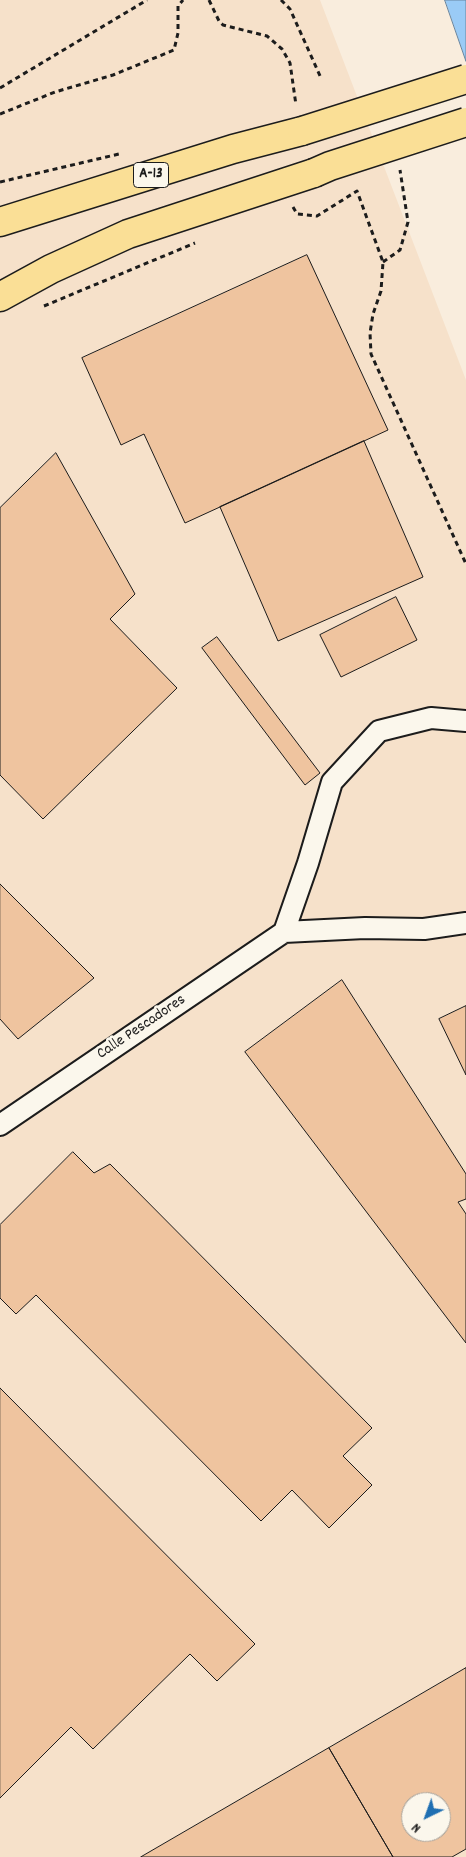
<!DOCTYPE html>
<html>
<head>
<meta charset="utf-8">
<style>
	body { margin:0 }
	#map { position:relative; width:466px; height:1857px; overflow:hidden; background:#f9eddd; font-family:Dekko,sans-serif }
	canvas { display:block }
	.north { position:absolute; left:401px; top:1792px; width:50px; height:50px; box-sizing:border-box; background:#fbf7ec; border:1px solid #a29f99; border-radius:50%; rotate:222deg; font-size:14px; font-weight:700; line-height:20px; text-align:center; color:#1c1c1c }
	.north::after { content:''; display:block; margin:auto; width:18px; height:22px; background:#1f6fb2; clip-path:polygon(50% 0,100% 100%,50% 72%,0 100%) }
</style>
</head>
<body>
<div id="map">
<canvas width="466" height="1857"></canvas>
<div class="north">N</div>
</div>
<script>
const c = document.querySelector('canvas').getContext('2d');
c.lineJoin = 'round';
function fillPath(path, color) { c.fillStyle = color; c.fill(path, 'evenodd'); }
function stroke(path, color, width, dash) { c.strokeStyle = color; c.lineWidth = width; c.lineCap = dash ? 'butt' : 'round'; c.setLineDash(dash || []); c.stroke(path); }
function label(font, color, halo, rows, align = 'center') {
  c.font = font + ' Dekko,sans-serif'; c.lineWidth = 5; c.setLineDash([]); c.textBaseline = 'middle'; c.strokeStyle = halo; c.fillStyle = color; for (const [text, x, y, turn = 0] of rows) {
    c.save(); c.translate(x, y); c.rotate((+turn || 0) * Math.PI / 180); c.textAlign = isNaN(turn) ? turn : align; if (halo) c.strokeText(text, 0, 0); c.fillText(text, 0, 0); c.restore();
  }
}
fillPath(new Path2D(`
	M0,0H320L466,380V1857H0ZM411,1802H441V1832H411Z`), '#f6e1ca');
const water = new Path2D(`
	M445,0H466V61Z`);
fillPath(water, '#9acbf6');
stroke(water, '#68859f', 1);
const building = new Path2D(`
	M307,255L388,430L185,523L144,434L121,445L82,358Z
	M364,441L423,577L278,641L220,507Z
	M56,453L135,594L110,619L177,688L43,819L0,775V508Z
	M396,597L417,640L341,677L320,635Z
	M217,637L320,773L305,785L202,648Z
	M0,884L94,978L18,1039L0,1019Z
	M342,980L466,1174V1199L458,1202L466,1214V1343L245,1052Z
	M466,1006V1075L439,1019Z
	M73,1152L94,1173L110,1164L372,1428L343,1456L372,1485L329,1528L292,1490L261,1521L36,1295L16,1314L0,1298V1225Z
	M0,1388L255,1644L217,1681L190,1654L93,1749L71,1727L0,1798Z
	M466,1668V1849L452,1857H393L329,1748ZM411,1802H441V1832H411Z
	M329,1748L393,1857H141Z`);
fillPath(building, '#efc49f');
stroke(building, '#1c1c1c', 1);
const street = new Path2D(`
	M284,932L308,863L332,782L379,731L431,718L466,721
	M0,1125L284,932L365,928L424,929L466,923`);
const highway = new Path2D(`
	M0,222L233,149L302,131
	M0,297L51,269L128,234L314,173`);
stroke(street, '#1c1c1c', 24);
stroke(highway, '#1c1c1c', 31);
stroke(new Path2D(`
	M209,0L219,21L223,25L267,36L282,49L290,63L296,105
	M281,0L290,9L321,78
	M0,88L147,0
	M0,114L55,92L113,75L174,50L178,33V6L183,0
	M0,182L119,154
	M293,207L297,214L317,216L357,191L383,262L381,291L373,314L370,333L371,354L466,564
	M383,262L400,250L408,222L400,170
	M44,306L195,243`), '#1c1c1c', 3, [5, 4]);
stroke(street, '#fbf7ec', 20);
stroke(highway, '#fadf96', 28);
const highwayBridge = new Path2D(`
	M302,131L466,79
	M314,173L330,166L466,122`);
stroke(highwayBridge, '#1c1c1c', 31, []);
stroke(highwayBridge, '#fadf96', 28);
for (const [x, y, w] of [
	[151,175,35]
]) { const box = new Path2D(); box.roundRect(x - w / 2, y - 12.5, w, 25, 4); c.fillStyle = '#fbf7ec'; c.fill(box); stroke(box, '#1c1c1c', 1); }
label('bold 15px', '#1c1c1c', null, [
	["A-13",151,175]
]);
label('16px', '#1c1c1c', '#fbf7ec', [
	["Calle Pescadores",142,1028,-34]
]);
</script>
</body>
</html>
